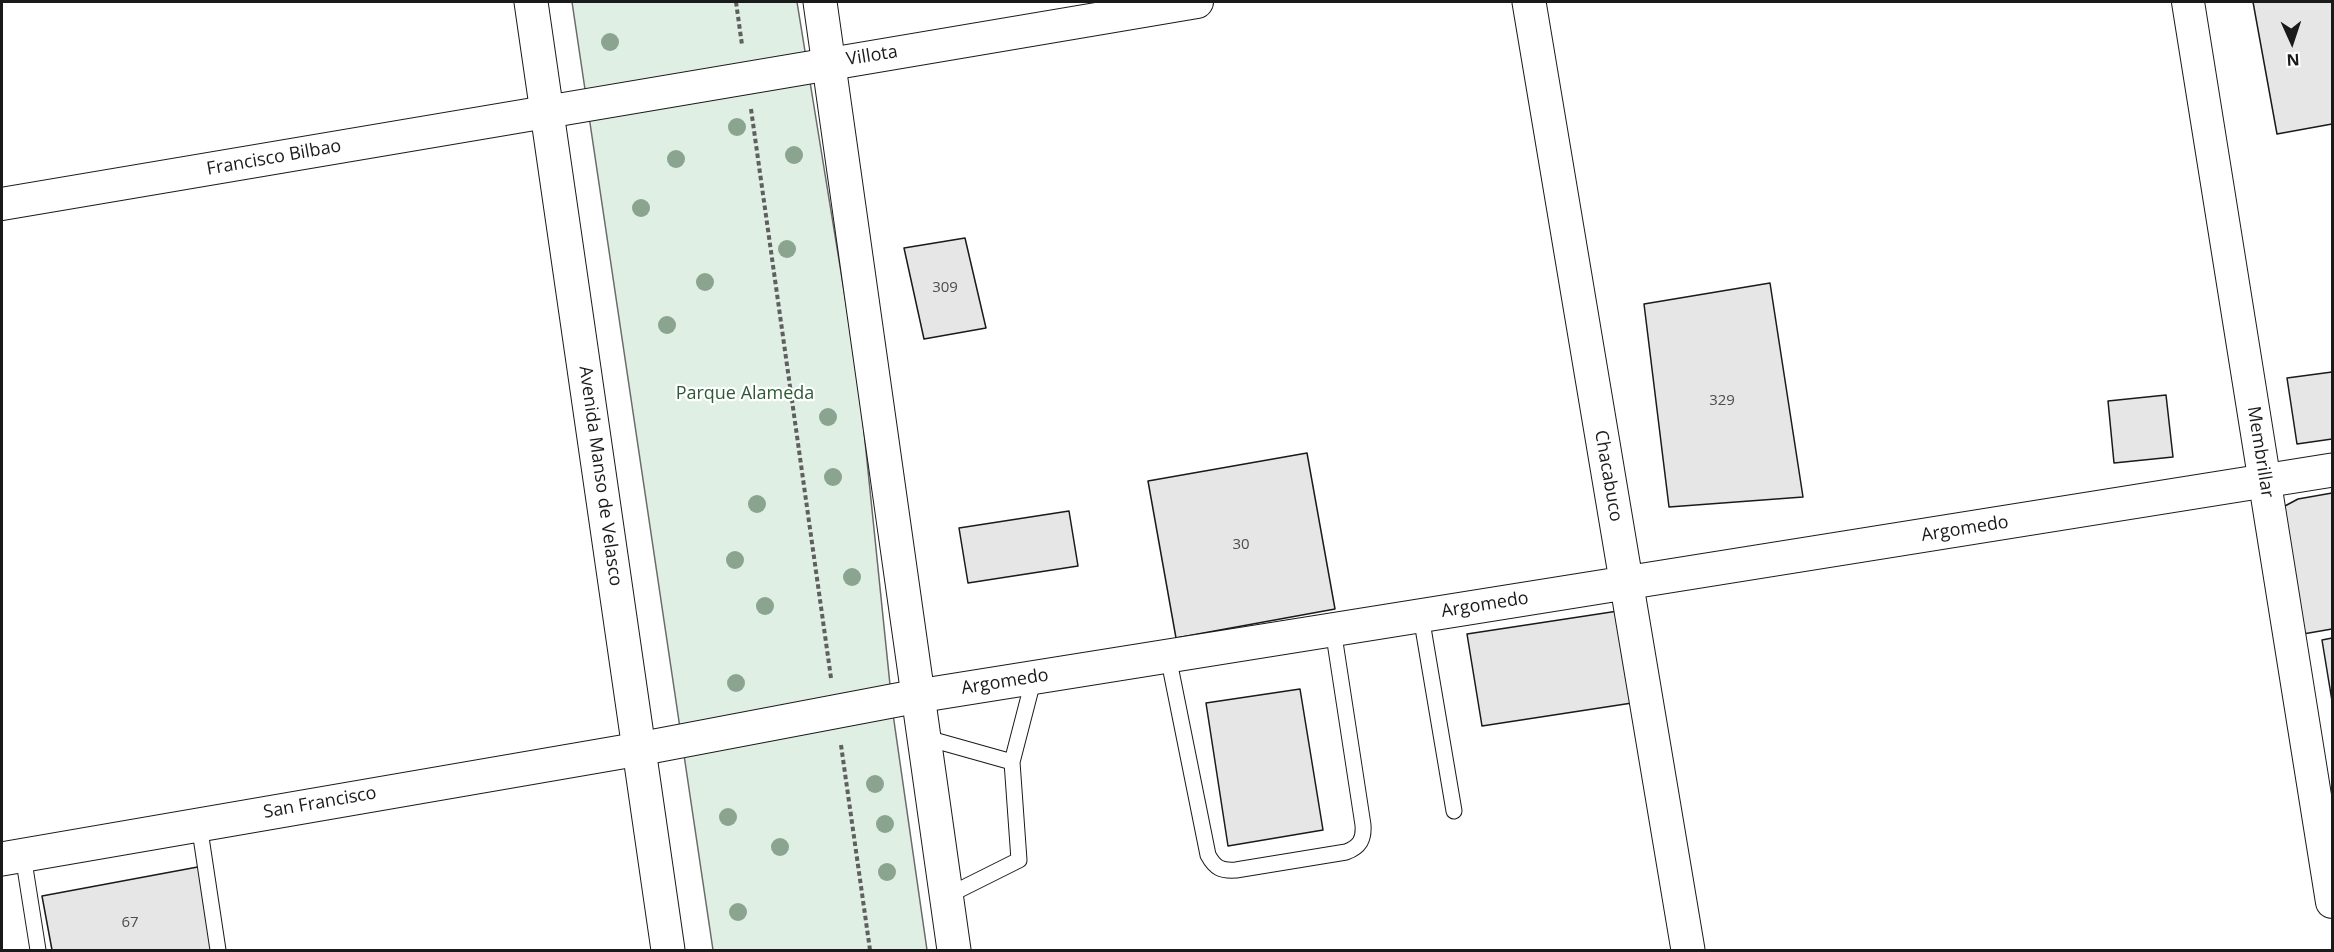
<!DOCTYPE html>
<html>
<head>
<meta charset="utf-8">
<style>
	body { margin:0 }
	#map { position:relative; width:2334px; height:952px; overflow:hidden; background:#fff; font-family:"Open Sans",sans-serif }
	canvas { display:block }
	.frame { position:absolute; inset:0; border:3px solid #1a1a1a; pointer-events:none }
	.north { position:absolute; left:2262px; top:12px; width:60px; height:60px; -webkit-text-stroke:4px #fff; paint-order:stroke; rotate:177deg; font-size:16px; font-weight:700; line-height:24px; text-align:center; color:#1a1a1a }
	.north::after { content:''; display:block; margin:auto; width:21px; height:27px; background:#1a1a1a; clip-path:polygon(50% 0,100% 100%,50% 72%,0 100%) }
</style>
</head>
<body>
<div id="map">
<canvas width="2334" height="952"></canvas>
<div class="frame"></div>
<div class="north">N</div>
</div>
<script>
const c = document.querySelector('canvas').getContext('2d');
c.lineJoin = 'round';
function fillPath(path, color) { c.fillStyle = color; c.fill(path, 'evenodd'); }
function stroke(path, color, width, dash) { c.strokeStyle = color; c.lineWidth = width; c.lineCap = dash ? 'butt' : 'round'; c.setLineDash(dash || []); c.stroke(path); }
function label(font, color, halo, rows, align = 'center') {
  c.font = font + ' "Open Sans",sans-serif'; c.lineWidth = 4.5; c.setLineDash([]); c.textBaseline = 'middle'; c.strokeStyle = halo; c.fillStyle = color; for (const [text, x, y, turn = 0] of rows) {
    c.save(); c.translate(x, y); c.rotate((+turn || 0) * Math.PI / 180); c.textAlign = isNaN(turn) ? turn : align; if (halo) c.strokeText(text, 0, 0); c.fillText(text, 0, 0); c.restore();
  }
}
const green = new Path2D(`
	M572,2H797L859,383L893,714L927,950H713Z`);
fillPath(green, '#e0efe3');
stroke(green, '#6a6a6a', 1.5);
const building = new Path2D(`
	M2253,2H2332V124L2277,134Z
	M965,238L986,328L924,339L904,248Z
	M1770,283L1803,497L1669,507L1644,304Z
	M2332,372V439L2297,444L2287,378Z
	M2166,395L2173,457L2114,463L2108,401Z
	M1307,453L1335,609L1176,638L1148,481Z
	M2332,493V629L2303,634L2283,507L2298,499Z
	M1069,511L1078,566L968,583L959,528Z
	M1618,611L1632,703L1482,726L1467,634Z
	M2332,638V701L2322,640Z
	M1300,689L1323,830L1228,846L1206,703Z
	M203,866L216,950H52L42,896Z`);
fillPath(building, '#e6e6e6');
stroke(building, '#1a1a1a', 1.5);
const service = new Path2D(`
	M1421,616L1454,811
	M1168,656L1208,855C1215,868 1221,871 1236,870L1346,852C1360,847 1364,839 1363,825L1333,629
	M923,737L1012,762
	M199,824L218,950
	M23,855L38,950
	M945,897L1019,860L1012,762L1034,677`);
const minor = new Path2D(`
	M2188,2L2332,902
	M2,204L1197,2`);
const tertiary = new Path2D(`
	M1529,2L1688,950
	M918,696L2332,470`);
const secondary = new Path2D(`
	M2,859L639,749L918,696`);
const primary = new Path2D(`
	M531,2L668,950
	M820,2L954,950`);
stroke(service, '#1a1a1a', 17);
stroke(minor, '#1a1a1a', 34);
stroke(tertiary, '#1a1a1a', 35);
stroke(secondary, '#1a1a1a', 35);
stroke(primary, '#1a1a1a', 35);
stroke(new Path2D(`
	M736,2L742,45
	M751,109L831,678
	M841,745L870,950`), '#5f5f5f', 4, [4.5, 3]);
stroke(service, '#fff', 15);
stroke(minor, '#fff', 32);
stroke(tertiary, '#fff', 33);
stroke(secondary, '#fff', 33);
stroke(primary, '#fff', 33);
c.fillStyle = '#8aa48f';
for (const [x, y] of [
	[610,42],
	[737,127],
	[794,155],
	[676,159],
	[641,208],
	[787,249],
	[705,282],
	[667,325],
	[828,417],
	[833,477],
	[757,504],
	[735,560],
	[852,577],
	[765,606],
	[736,683],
	[875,784],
	[728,817],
	[885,824],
	[780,847],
	[887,872],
	[738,912]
]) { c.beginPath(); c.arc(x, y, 9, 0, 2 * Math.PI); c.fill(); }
label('15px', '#4d4d4d', null, [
	["309",945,288],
	["329",1722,401],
	["30",1241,545],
	["67",130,923]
]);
label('18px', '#1a1a1a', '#fff', [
	["Villota",872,56,-9],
	["Francisco Bilbao",274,158,-10],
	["Membrillar",2260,452,81],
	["Avenida Manso de Velasco",600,476,82],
	["Chacabuco",1608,476,80],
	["Argomedo",1965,529,-9],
	["Argomedo",1485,605,-9],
	["Argomedo",1005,682,-9],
	["San Francisco",320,803,-10]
]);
label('18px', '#2b5a34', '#fff', [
	["Parque Alameda",745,394]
]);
</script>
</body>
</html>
